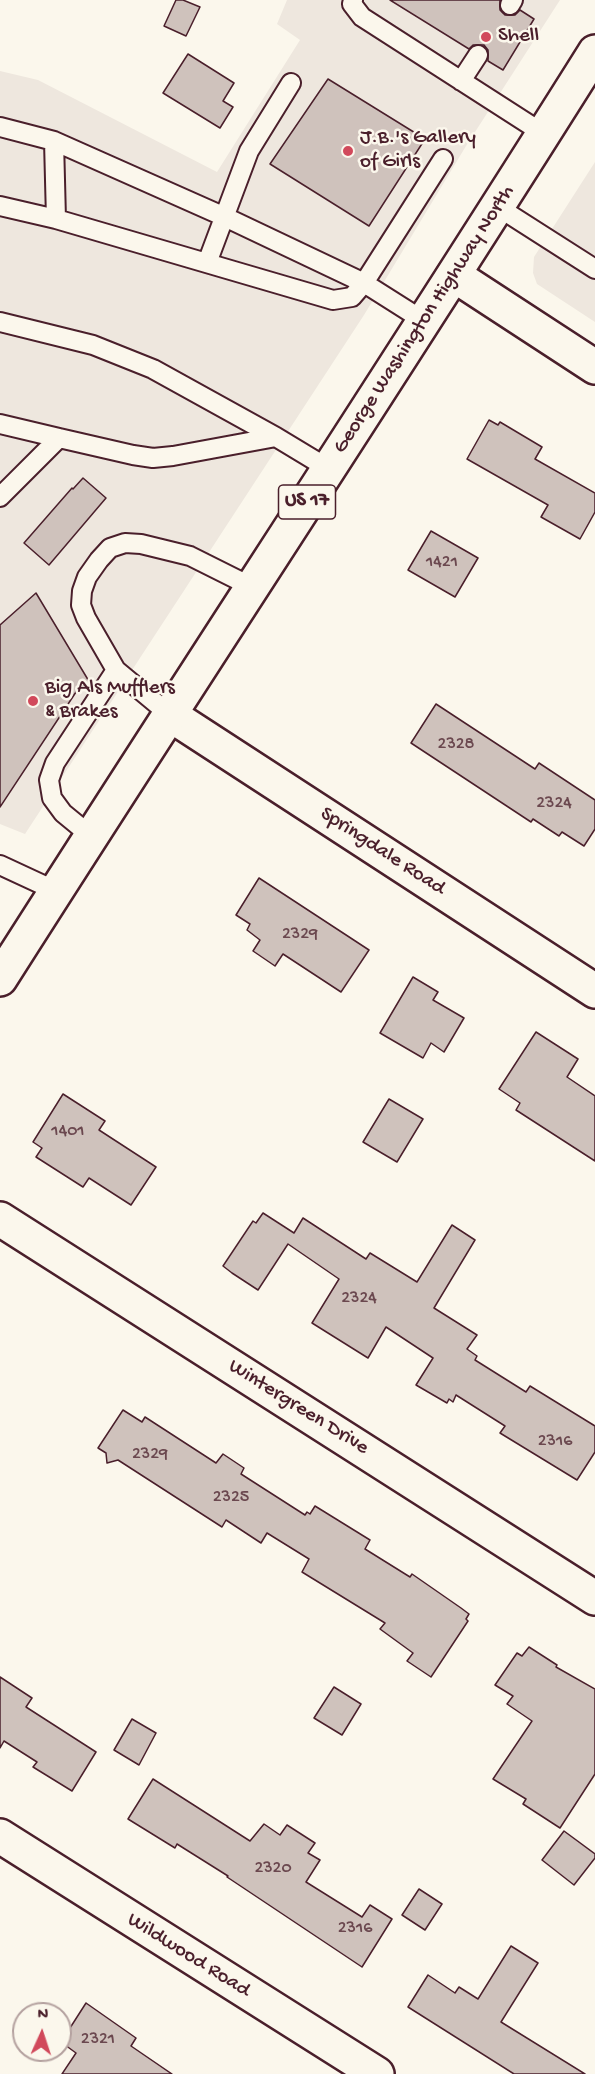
<!DOCTYPE html>
<html>
<head>
<meta charset="utf-8">
<style>
	body { margin:0 }
	#map { position:relative; width:595px; height:2074px; overflow:hidden; background:#fbf7ec; font-family:"Gochi Hand",sans-serif }
	canvas { display:block }
	.north { position:absolute; left:12px; top:2002px; width:60px; height:60px; box-sizing:border-box; background:#fbf7ec; border:2px solid #b4a19f; border-radius:50%; rotate:3deg; font-size:16px; font-weight:700; line-height:24px; text-align:center; color:#4a1f2b }
	.north::after { content:''; display:block; margin:auto; width:21px; height:27px; background:#d1495b; clip-path:polygon(50% 0,100% 100%,50% 72%,0 100%) }
</style>
</head>
<body>
<div id="map">
<canvas width="595" height="2074"></canvas>
<div class="north">N</div>
</div>
<script>
const c = document.querySelector('canvas').getContext('2d');
c.lineJoin = 'round';
function fillPath(path, color) { c.fillStyle = color; c.fill(path, 'evenodd'); }
function stroke(path, color, width, dash) { c.strokeStyle = color; c.lineWidth = width; c.lineCap = dash ? 'butt' : 'round'; c.setLineDash(dash || []); c.stroke(path); }
function label(font, color, halo, rows, align = 'center') {
  c.font = font + ' "Gochi Hand",sans-serif'; c.lineWidth = 5; c.setLineDash([]); c.textBaseline = 'middle'; c.strokeStyle = halo; c.fillStyle = color; for (const [text, x, y, turn = 0] of rows) {
    c.save(); c.translate(x, y); c.rotate((+turn || 0) * Math.PI / 180); c.textAlign = isNaN(turn) ? turn : align; if (halo) c.strokeText(text, 0, 0); c.fillText(text, 0, 0); c.restore();
  }
}
fillPath(new Path2D(`
	M287,0H560L466,146L364,315L25,834L0,824V71L38,80L217,172L300,40L277,24Z
	M595,162V322L537,284L533,273L534,257Z`), '#eee7de');
const building = new Path2D(`
	M176,0H183L200,7L186,36L164,26Z
	M390,0H500V10L505,15H515L520,10L534,19L503,70L488,61V50L484,45H473L469,49Z
	M188,54L234,83L223,101L233,107L220,128L163,93Z
	M328,79L425,139L369,226L270,164Z
	M489,420L498,425L500,422L542,447L535,459L595,493V512L580,539L541,517L548,505L467,459Z
	M83,478L106,498L49,565L24,543L72,488L73,489Z
	M431,531L478,558L455,597L408,570Z
	M36,593L90,683L78,689L0,807V625Z
	M436,704L535,769L539,763L595,800V829L584,846L562,832L559,836L533,819L531,822L411,743Z
	M259,878L369,950L341,992L283,954L275,966L253,951L260,940L247,930L250,924L236,915Z
	M413,977L438,992L433,1000L464,1018L444,1052L431,1043L423,1058L380,1033Z
	M536,1032L578,1059L567,1077L595,1096V1161L516,1110L520,1103L499,1089Z
	M63,1094L105,1121L99,1130L156,1167L131,1205L89,1178L83,1187L36,1157L42,1148L33,1142Z
	M389,1099L423,1119L397,1162L363,1142Z
	M263,1213L294,1233L303,1218L366,1259L370,1253L417,1282L452,1225L475,1240L434,1308L477,1335L467,1349L477,1356L475,1360L526,1392L530,1386L595,1426V1452L577,1480L500,1433L505,1426L456,1395L453,1402L449,1399L447,1403L416,1385L433,1358L386,1327L368,1358L312,1323L339,1279L288,1244L258,1290L232,1273L223,1266L253,1221L256,1223Z
	M123,1410L142,1422L145,1417L216,1463L223,1454L244,1468L241,1474L305,1515L307,1512L310,1514L315,1506L370,1540L365,1549L410,1577L412,1574L461,1608L469,1614L466,1619L468,1621L431,1677L407,1661L413,1653L380,1629L385,1623L302,1572L309,1559L267,1533L261,1543L226,1520L222,1527L118,1460L107,1463L106,1453L98,1448Z
	M529,1647L557,1665L556,1667L595,1689V1774L560,1828L523,1804L526,1799L493,1779L532,1721L507,1704L513,1696L495,1685L517,1653L522,1656Z
	M0,1677L32,1698L26,1707L96,1752L72,1791L33,1767L37,1762L4,1741L0,1748Z
	M334,1687L361,1704L342,1735L314,1718Z
	M132,1719L156,1733L139,1765L114,1750Z
	M153,1779L250,1841L264,1824L280,1835L287,1825L315,1843L308,1853L320,1860L306,1882L362,1917L370,1905L392,1919L362,1967L227,1877L228,1876L177,1844L175,1848L128,1819Z
	M564,1831L595,1854V1858L574,1885L542,1860Z
	M419,1889L442,1904L425,1930L402,1915Z
	M511,1946L538,1963L501,2022L585,2074H514L408,2007L428,1975L455,1993L459,1987L478,1999Z
	M86,2003L136,2038L131,2046L172,2074H62L76,2053L61,2042Z`);
fillPath(building, '#cfc2bc');
stroke(building, '#4a1f2b', 1.5);
const lane = new Path2D(`
	M353,0L352,4L362,17L544,134
	M510,5L513,0
	M461,81L478,55
	M0,127L54,141L225,217L364,283L424,321
	M54,141L56,219
	M0,206L56,219L333,300L352,297L364,283L443,159
	M498,207L595,269
	M207,263L249,151L291,83
	M0,322L93,345L153,369L276,437L329,469
	M0,424L59,438
	M0,497L59,438L133,455L153,458L173,456L276,437
	M169,714L116,670L86,618L81,605L82,591L87,577L99,560L110,548L125,543L141,544L190,556L252,587
	M91,836L63,813L52,798L49,780L55,763L116,670
	M0,865L56,891`);
const street = new Path2D(`
	M454,275L595,367
	M169,714L595,991
	M0,1219L595,1598
	M0,1836L377,2074`);
const primary = new Path2D(`
	M0,979C197,669 400,363 595,52`);
stroke(lane, '#4a1f2b', 22);
stroke(street, '#4a1f2b', 38);
stroke(primary, '#4a1f2b', 38);
stroke(lane, '#fbf7ec', 18);
stroke(street, '#fbf7ec', 33);
stroke(primary, '#fbf7ec', 33);
for (const [x, y, r, color] of [
	[486,37,6,"#d1495b"],
	[348,151,6,"#d1495b"],
	[33,701,6,"#d1495b"]
]) { const dot = new Path2D(); dot.arc(x, y, r, 0, 2 * Math.PI); c.fillStyle = color; c.fill(dot); stroke(dot, '#fbf7ec', 2); }
label('18px', '#6b484f', null, [
	["1421",442,563],
	["2328",456,745],
	["2324",554,804],
	["2329",300,935],
	["1401",68,1132],
	["2324",359,1299],
	["2316",555,1442],
	["2329",150,1455],
	["2325",231,1498],
	["2320",273,1869],
	["2316",355,1929],
	["2321",98,2040]
]);
for (const [x, y, w] of [
	[307,502,57]
]) { const box = new Path2D(); box.roundRect(x - w / 2, y - 17, w, 34, 4.5); c.fillStyle = '#fbf7ec'; c.fill(box); stroke(box, '#4a1f2b', 1.5); }
label('bold 20px', '#4a1f2b', null, [
	["US 17",307,502]
]);
label('21px', '#4a1f2b', '#fbf7ec', [
	["Shell",498,37],
	["J.B.'s Gallery",360,139],
	["of Girls",360,163],
	["Big Als Mufflers",45,689],
	["& Brakes",45,713]
], 'left');
label('21px', '#4a1f2b', '#fbf7ec', [
	["George Washington Highway North",425,320,-57],
	["Springdale Road",382,852,33],
	["Wintergreen Drive",298,1408,32],
	["Wildwood Road",188,1956,32]
]);
</script>
</body>
</html>
